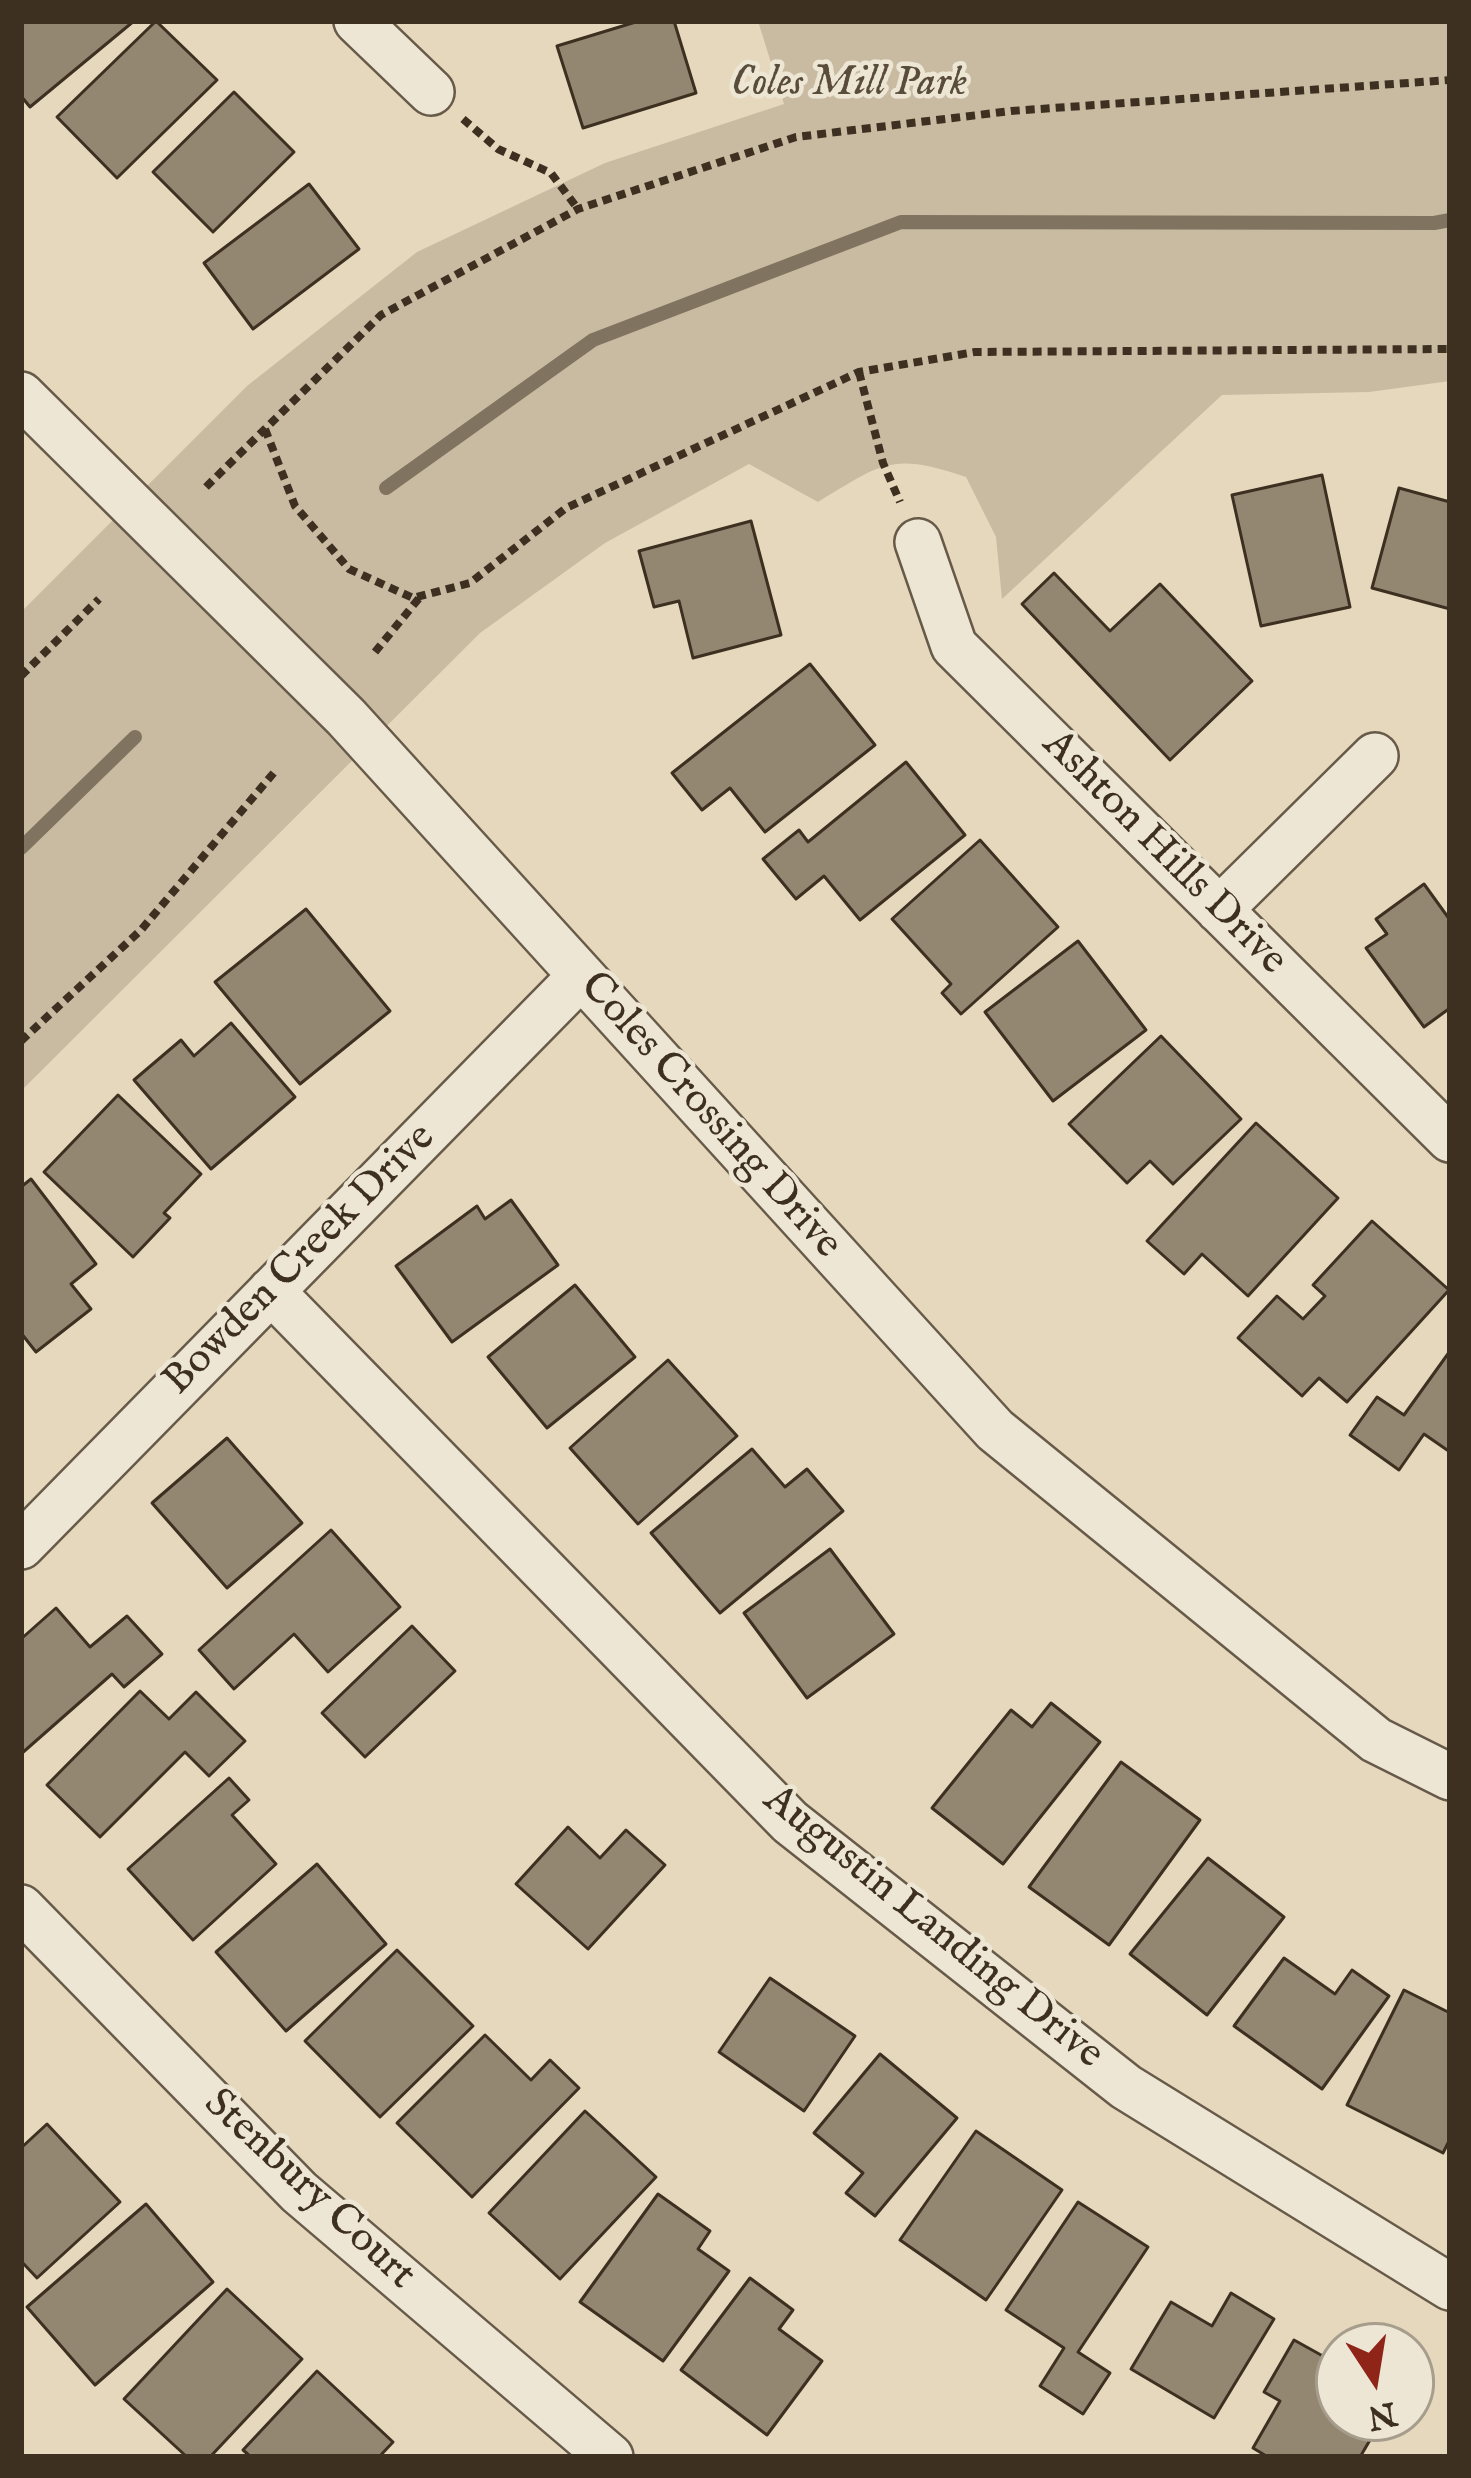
<!DOCTYPE html>
<html>
<head>
<meta charset="utf-8">
<style>
	body { margin:0 }
	#map { position:relative; width:1471px; height:2478px; overflow:hidden; background:#e5d8bd; font-family:"IM FELL English",serif }
	canvas { display:block }
	.frame { position:absolute; inset:0; border:24px solid #3d3021; pointer-events:none }
	.north { position:absolute; left:1315px; top:2322px; width:120px; height:120px; box-sizing:border-box; background:#eee6d4; border:3px solid #a79d8c; border-radius:50%; rotate:168deg; font-size:33px; font-weight:700; line-height:48px; text-align:center; color:#3d3021 }
	.north::after { content:''; display:block; margin:auto; width:42px; height:54px; background:#8f2418; clip-path:polygon(50% 0,100% 100%,50% 72%,0 100%) }
</style>
</head>
<body>
<div id="map">
<canvas width="1471" height="2478"></canvas>
<div class="frame"></div>
<div class="north">N</div>
</div>
<script>
const c = document.querySelector('canvas').getContext('2d');
c.lineJoin = 'round';
function fillPath(path, color) { c.fillStyle = color; c.fill(path, 'evenodd'); }
function stroke(path, color, width, dash) { c.strokeStyle = color; c.lineWidth = width; c.lineCap = dash ? 'butt' : 'round'; c.setLineDash(dash || []); c.stroke(path); }
function label(font, color, halo, rows, align = 'center') {
  c.font = font + ' "IM FELL English",serif'; c.lineWidth = 9; c.setLineDash([]); c.textBaseline = 'middle'; c.strokeStyle = halo; c.fillStyle = color; for (const [text, x, y, turn = 0] of rows) {
    c.save(); c.translate(x, y); c.rotate((+turn || 0) * Math.PI / 180); c.textAlign = isNaN(turn) ? turn : align; if (halo) c.strokeText(text, 0, 0); c.fillText(text, 0, 0); c.restore();
  }
}
fillPath(new Path2D(`
	M758,21H1450V381L1369,392L1222,395L1002,599L996,537L966,477C891,452 883,463 818,502L749,464L605,543L480,633L21,1091V612L247,386L417,252L605,163L784,104Z`), '#c8bba2');
stroke(new Path2D(`
	M386,488L593,340L901,222L1434,223L1450,220
	M21,848L135,737`), '#80735f', 14);
const building = new Path2D(`
	M21,21H134L30,107L21,96Z
	M156,21L217,80L117,178L57,117Z
	M639,21H674L696,93L583,128L557,46Z
	M234,92L294,152L213,232L153,172Z
	M309,184L359,249L253,329L204,263Z
	M1322,475L1350,607L1261,626L1232,495Z
	M1399,488L1450,502V609L1372,588Z
	M751,521L781,635L693,658L679,601L654,607L639,551Z
	M1054,573L1110,631L1160,584L1252,681L1170,760L1022,604Z
	M810,664L875,745L765,832L730,788L702,810L672,773Z
	M906,762L965,835L860,920L824,876L796,899L763,859L799,830L808,842Z
	M980,840L1058,927L961,1014L942,993L951,984L892,919Z
	M1424,884L1450,920V1008L1424,1027L1366,948L1387,934L1376,919Z
	M306,909L390,1011L300,1084L215,982Z
	M1078,941L1146,1030L1053,1101L985,1012Z
	M231,1023L295,1097L211,1169L134,1080L181,1040L194,1056Z
	M1161,1036L1241,1119L1173,1184L1150,1161L1127,1183L1069,1124Z
	M118,1095L201,1174L164,1213L170,1218L133,1257L44,1172Z
	M1256,1123L1338,1198L1248,1296L1202,1254L1184,1274L1147,1241Z
	M31,1179L96,1264L71,1284L91,1309L36,1352L21,1333V1187Z
	M511,1200L558,1265L452,1342L396,1266L477,1206L485,1219Z
	M1372,1221L1449,1290L1347,1402L1319,1378L1302,1396L1238,1338L1277,1296L1303,1319L1325,1296L1313,1285Z
	M575,1285L635,1357L547,1428L488,1357Z
	M1450,1351V1452L1424,1434L1399,1470L1350,1435L1377,1397L1404,1415Z
	M668,1360L737,1436L638,1524L570,1448Z
	M227,1438L302,1523L227,1588L152,1503Z
	M752,1449L785,1487L807,1469L843,1511L720,1613L651,1533Z
	M331,1530L400,1607L328,1672L294,1634L234,1689L199,1650Z
	M830,1549L894,1634L807,1698L744,1613Z
	M56,1608L90,1647L127,1616L162,1654L124,1687L112,1674L21,1754V1639Z
	M412,1626L455,1671L365,1757L322,1713Z
	M140,1691L169,1719L196,1692L245,1741L209,1776L185,1752L100,1837L47,1785Z
	M1051,1703L1100,1742L1003,1864L932,1808L1011,1710L1032,1727Z
	M1121,1762L1200,1820L1109,1945L1029,1887Z
	M229,1778L249,1800L232,1815L276,1864L193,1940L128,1869Z
	M568,1827L600,1858L626,1830L665,1865L588,1949L516,1884Z
	M1208,1858L1284,1917L1207,2015L1130,1954Z
	M317,1864L386,1944L286,2031L216,1952Z
	M397,1950L473,2026L380,2117L305,2041Z
	M1284,1958L1335,1994L1352,1970L1389,1996L1322,2089L1234,2026Z
	M770,1978L855,2036L804,2111L719,2052Z
	M1404,1990L1450,2013V2139L1443,2153L1347,2105Z
	M485,2035L531,2080L550,2060L579,2088L472,2197L397,2123Z
	M880,2054L957,2118L875,2216L846,2193L863,2173L814,2133Z
	M585,2111L656,2177L560,2279L489,2213Z
	M47,2124L120,2202L37,2278L21,2261V2148Z
	M976,2131L1062,2190L986,2300L900,2240Z
	M658,2194L710,2231L698,2249L729,2271L663,2361L580,2302Z
	M1078,2202L1148,2247L1078,2352L1110,2373L1083,2414L1040,2386L1064,2348L1006,2310Z
	M146,2204L213,2282L95,2385L27,2307Z
	M750,2278L793,2310L779,2329L822,2361L767,2435L681,2370Z
	M227,2289L302,2359L210,2457H187L124,2399Z
	M1231,2293L1274,2319L1214,2418L1131,2369L1171,2302L1212,2326Z
	M1294,2340L1339,2365V2418H1383L1360,2457H1268L1253,2448L1280,2401L1264,2392Z
	M317,2371L393,2442L379,2457H251L243,2450Z`);
fillPath(building, '#948772');
stroke(building, '#3d3021', 3);
const minor = new Path2D(`
	M357,21L431,92
	M21,395L346,717L995,1430L1376,1740L1450,1777
	M918,542L954,646L1450,1139
	M1219,910L1375,756
	M271,1291L790,1822L1126,2087L1450,2287
	M21,1546L581,976
	M21,1908L299,2192L610,2457`);
stroke(minor, '#675a48', 50);
stroke(new Path2D(`
	M463,119L498,149L551,173L578,209
	M859,372L883,463L900,502
	M265,429L295,506L349,569L413,598L470,583L566,508L859,372L975,352L1450,349
	M206,487L381,315L578,209L796,137L1011,111L1450,80
	M375,652L420,597
	M21,676L99,599
	M21,1041L141,930L277,769`), '#3d3021', 8, [9, 6]);
stroke(minor, '#eee6d4', 45);
label('italic 42px', '#594c3b', '#eee6d4', [
	["Coles Mill Park",849,85]
]);
label('42px', '#3d3021', '#eee6d4', [
	["Ashton Hills Drive",1163,854,45],
	["Coles Crossing Drive",709,1117,48],
	["Bowden Creek Drive",301,1261,-45],
	["Augustin Landing Drive",932,1929,39],
	["Stenbury Court",308,2191,43]
]);
</script>
</body>
</html>
